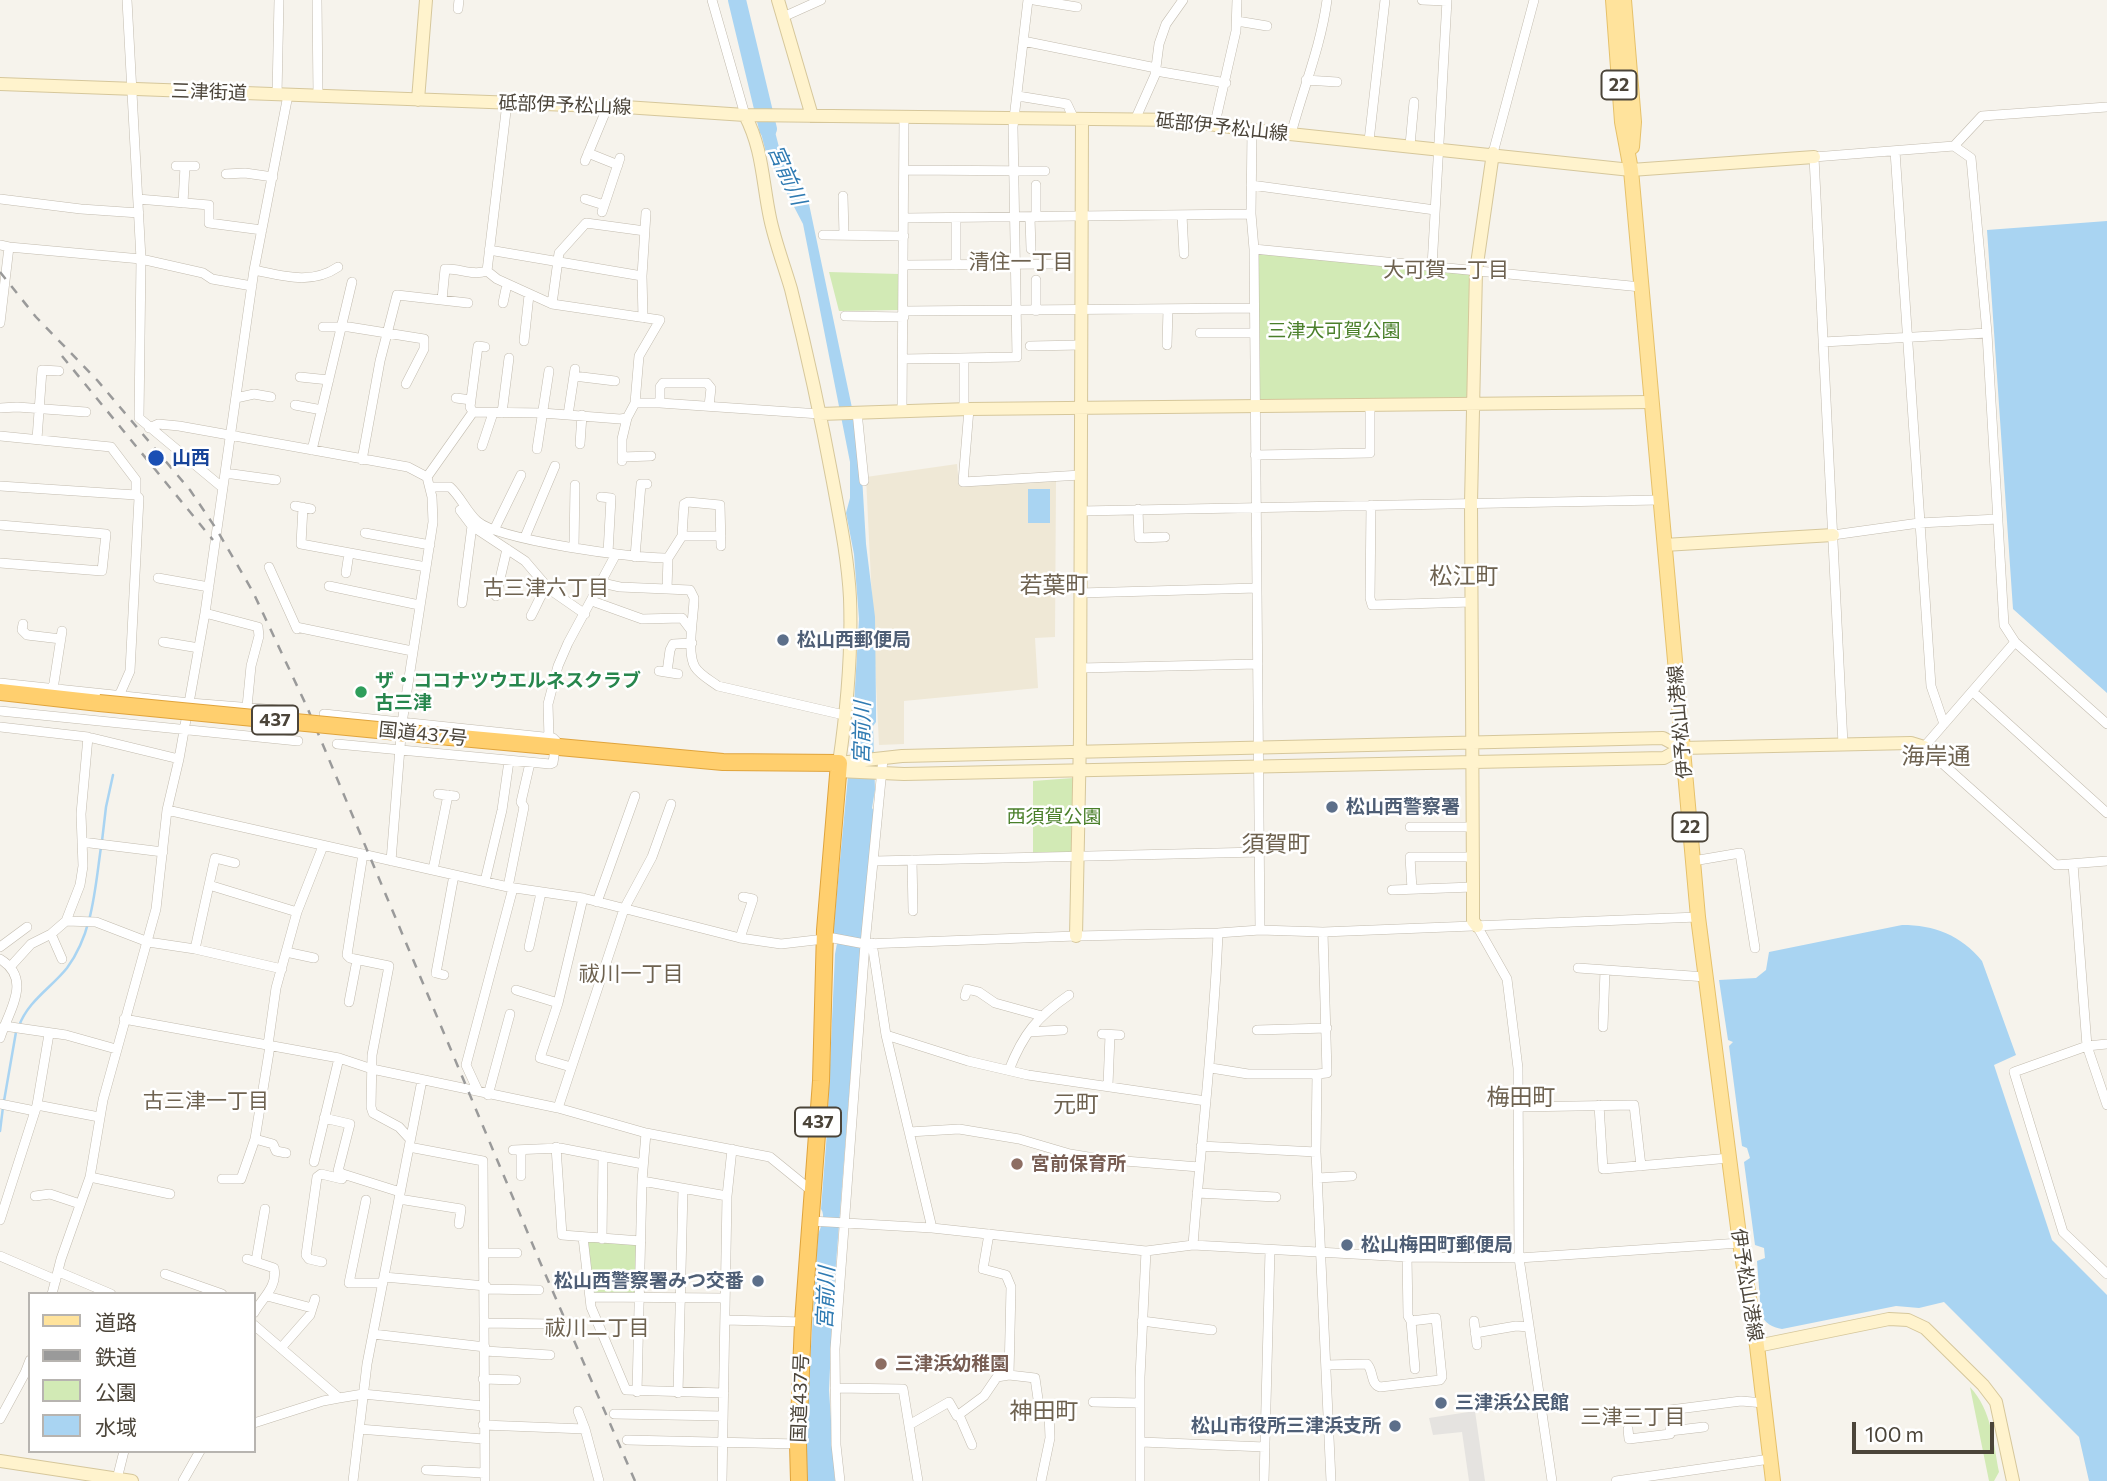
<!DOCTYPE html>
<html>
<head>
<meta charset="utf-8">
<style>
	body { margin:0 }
	#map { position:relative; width:2107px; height:1481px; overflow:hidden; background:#f6f3ec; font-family:Commissioner,"Noto Sans JP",sans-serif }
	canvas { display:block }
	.legend { position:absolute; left:28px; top:1292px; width:228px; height:161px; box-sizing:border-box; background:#fff; border:2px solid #b7b4b0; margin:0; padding:9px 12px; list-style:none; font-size:21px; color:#4b4439 }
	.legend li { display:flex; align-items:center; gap:14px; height:35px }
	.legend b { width:35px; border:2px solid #b7b4b0 }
	.scale { position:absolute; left:1852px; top:1422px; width:142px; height:32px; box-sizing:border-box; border:4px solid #4b4439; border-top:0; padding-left:9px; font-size:21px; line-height:24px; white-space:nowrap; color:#4b4439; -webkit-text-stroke:5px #fff; paint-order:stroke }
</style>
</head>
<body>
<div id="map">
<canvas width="2107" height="1481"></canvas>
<ul class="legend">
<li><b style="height:9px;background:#ffe39c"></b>道路</li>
<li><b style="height:9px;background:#9a9a9a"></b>鉄道</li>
<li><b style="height:19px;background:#d2eab5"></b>公園</li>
<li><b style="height:19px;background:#a9d4f2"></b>水域</li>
</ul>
<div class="scale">100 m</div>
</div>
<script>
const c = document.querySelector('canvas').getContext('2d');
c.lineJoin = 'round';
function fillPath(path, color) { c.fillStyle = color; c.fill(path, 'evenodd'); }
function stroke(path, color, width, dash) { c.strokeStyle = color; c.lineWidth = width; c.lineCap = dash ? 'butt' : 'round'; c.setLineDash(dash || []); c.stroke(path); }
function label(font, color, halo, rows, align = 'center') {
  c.font = font + ' Commissioner,"Noto Sans JP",sans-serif'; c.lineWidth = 5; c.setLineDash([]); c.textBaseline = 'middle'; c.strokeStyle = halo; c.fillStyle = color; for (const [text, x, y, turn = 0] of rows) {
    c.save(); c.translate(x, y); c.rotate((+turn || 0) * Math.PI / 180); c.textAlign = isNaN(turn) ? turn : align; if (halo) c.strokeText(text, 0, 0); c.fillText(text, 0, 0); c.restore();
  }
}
fillPath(new Path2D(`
	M957,464L959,485L1056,481L1055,637L1035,638L1038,688L904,701V744L879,745L866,477Z`), '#efe8d6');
fillPath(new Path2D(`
	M1256,252L1473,273L1470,401L1258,403Z
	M829,272L899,274V310L839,311Z
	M1073,778L1075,853L1033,854V781Z
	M586,1240L639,1244L637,1296L593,1295Z
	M1970,1387C1992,1411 1993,1441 1999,1472L1994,1481H1989Z`), '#d2eab5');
fillPath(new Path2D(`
	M1475,1411L1485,1481H1469L1462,1432L1433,1435L1429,1418Z`), '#e5e3e0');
fillPath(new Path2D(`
	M772,120L780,151L809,204L855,422L861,459L866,544L875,617L876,707V722L873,726L875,790L872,808L874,811L861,942L833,1302L829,1390L835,1481H807L806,1427L818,1234C821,1227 826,1216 821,1209L827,1132L835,954L838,938L833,934L853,723L859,619L854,554L846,513L850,498V462L803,224L766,153L758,121Z
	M2107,221V693L2013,609L1987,230Z
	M1028,489H1050V523H1028Z
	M1902,925C1934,925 1961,935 1982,961L2016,1055L1994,1065L2052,1240L2107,1295V1481H2089L2079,1437L1944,1302L1919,1308L1896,1306L1782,1329C1772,1327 1765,1324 1761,1314L1757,1261L1765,1258L1764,1248L1755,1245L1744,1162L1750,1158L1747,1148L1742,1146L1729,1046L1733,1042L1728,1040L1719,980L1756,978L1766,970L1769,952Z`), '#a9d4f2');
stroke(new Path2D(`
	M102,841L106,807L113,775
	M19,1026C28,1001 51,988 67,968C93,933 95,888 101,847
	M4,1101L16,1032
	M0,1131L3,1107`), '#a9d4f2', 2.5);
stroke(new Path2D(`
	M737,0L768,129`), '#a9d4f2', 18);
const street = new Path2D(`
	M127,0L141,259L139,418L223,488
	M317,0L318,96
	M712,0L745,115
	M1034,0L1077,7
	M1422,0L1447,1
	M458,9L459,0
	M783,17L821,0
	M1237,21L1267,26
	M1023,41L1156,68
	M1156,71L1226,83
	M1306,80L1337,82
	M277,95L279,0
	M1018,96L1067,104L1074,119
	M507,103L487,271L497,279L552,304L660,320L639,356L635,403
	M1135,120L1155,75L1159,44L1166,24L1183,0
	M1215,123L1236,31L1237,0
	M1252,130L1251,214L1254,249L1260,930
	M1291,134C1303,89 1321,46 1327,0
	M1369,141L1385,0
	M1410,145L1414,102
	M1954,146L1971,158L1987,333L2004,625L2015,642L2107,724
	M1895,151L1931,686L1944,724
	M588,153L618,165
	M1493,153L1534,0
	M585,161L607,108
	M176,166H195
	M904,170L1045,171
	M226,174L245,173L273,177
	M1036,185V217
	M1251,185L1435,210
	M843,196L844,235
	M0,199L81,209L139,213
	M138,199L209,205V223L262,230
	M585,199L604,205
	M183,203L185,166
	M602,212L620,158
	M1182,215L1184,254
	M905,218L1251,214
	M956,218V265
	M1030,218L1031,249
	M823,235L904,236
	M0,245L9,247L0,323
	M9,247L141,259L203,273L212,279L252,286
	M1254,249L1641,287
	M489,250L642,276
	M904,265L1052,264
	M1432,267L1447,0
	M254,270C283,276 312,285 338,267
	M1036,280V311
	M442,300L445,269C460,268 471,276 487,271
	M503,303L507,284
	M552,304L559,253L586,223L645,231
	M904,311L1252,308
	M845,316L904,317
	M643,318L642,276L646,213
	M323,327H349L424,339V349L406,384
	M1200,333H1253
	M524,341L529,295
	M1823,342L1987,333
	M1167,345L1168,309
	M1030,346L1081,345
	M903,359L1017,357L1013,127L1028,0
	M574,376L615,381
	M300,377L329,380
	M236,398L254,394L271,397
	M456,398L471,400
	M660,403V387L663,383H707L711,388L709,406
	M295,405L322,410
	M0,408L17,407L86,412
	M969,409L963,482L1081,475
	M964,410V358
	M902,411L904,116
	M473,412L470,407L478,346L485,347
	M857,412L864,481
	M502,413L509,358
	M568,415L575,369
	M149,428L158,424L179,426L408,467L427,477L432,497L433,522L402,723L391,861
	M0,436L111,447L136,480V495L0,486
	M37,439L42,370L59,371
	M580,444L582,415
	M482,446L493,413
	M537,449L549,371
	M312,450L352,282
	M1255,455L1370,453V405
	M622,457L651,456
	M362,460L380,361L397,295L468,303
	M622,461V439L627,418
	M225,473L276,480
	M427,477L473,412L542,413L620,419L627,418L635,403H660L820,414
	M430,487H450C461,497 466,511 477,521C498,540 635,559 668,558
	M601,497L611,498L608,553
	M1371,505L1370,598L1372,605L1471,602
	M295,506L311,509
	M303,507L301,544L426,567
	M1138,509L1139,538L1165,537
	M460,510L472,526L525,561L549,589L585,614
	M1081,511L1659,500
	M0,525L106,534L102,571L0,563
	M494,530L521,475
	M365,533L430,545
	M1833,535L1919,523L1998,519
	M682,536H721
	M525,537L555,466
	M574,547L575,485
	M635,557L641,484H647
	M269,567L297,629
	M346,573L349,553
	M158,578L209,587
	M602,583L620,587L690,590L694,598C694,616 686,652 695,667C700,675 710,680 718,686L844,715
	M329,586L419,605
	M667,589L668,558L682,536L684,504L688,502L720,505L721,546
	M1080,593L1257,588
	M496,596L507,549
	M592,601L642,619L682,618L691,630
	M462,603L472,526
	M205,613L258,627L259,636L251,666L247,707
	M531,616C537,605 540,596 547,586
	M23,624L22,630L27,635L61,639
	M296,627L412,651
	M163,642L199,648
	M2015,642L1924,747L2056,865L2107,861
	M1080,668L1258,664
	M659,671L678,674
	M667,672L670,650L673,644L692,643
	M0,683L190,703L291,711
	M53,689L62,631
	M1973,692L2107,813
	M119,696L130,671L139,498L136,495
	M0,711L298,741
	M324,714L553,738L556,741L553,763L550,764L337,744
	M0,727L88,737L179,759
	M549,738L548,704L558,666L568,643L616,554
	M1843,744L1814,157L1954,146L1982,116L2107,107
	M438,794L455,796
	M167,810L508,887L583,898L740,938L781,944L833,938L865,944L1076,936L1218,933L1260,930L1323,932L1698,917
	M1410,827H1473
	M82,842L163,852
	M363,854L347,955L350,958L389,966L372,1055L371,1107L373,1113L399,1127L410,1139
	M912,860L913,911
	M875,861L1260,852
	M1693,861L1740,853L1755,948
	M2073,864L2087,1046L2107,1105
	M433,870L448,795
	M485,881L502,810L509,761
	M209,885L215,858L235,863
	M508,887L524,807L521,802L530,763
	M1412,889L1410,857H1473
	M1392,890L1473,887
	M597,902L635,796
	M66,921L96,922L148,942L195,949L282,969
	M1477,926L1507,979L1518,1068L1519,1258L1552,1481
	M1323,932L1327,1073L1317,1074L1316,1152L1331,1481
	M51,934L62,959
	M740,938L753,899L743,897
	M872,943L886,1035L932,1228
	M0,947L27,927
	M529,947L541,893
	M195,949L209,885L297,912
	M286,952L314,958
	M0,959C33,979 9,1010 0,1038
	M11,966L31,944L51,934L66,921L80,885L83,866L81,814L88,737
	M1578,968L1706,977
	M444,975L436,973L454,875
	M516,990L558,1003
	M965,996L967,989L979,992L995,1003L1042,1016
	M349,1002L357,960
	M124,1019L339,1058L372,1069L558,1108L646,1133L770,1157L813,1192
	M4,1026L66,1035L116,1049
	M1603,1027L1605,970
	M1257,1030L1327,1028
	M1029,1032L1063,1030
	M1102,1034L1120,1035
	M886,1035L968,1061L1028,1075L1206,1101
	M2107,1044L2087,1046L2014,1072L2063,1232L2107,1274
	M268,1045L276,988L297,912L323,846
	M571,1067L540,1058L558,1003L583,898
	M1211,1068L1248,1074H1317
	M1009,1070C1023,1034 1037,1017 1069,995
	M1108,1085L1110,1035
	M478,1091L466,1065L513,888
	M488,1095L510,1014
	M0,1104L35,1111
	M37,1105L99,1117
	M1599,1105L1603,1169L1730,1158
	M1518,1107L1634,1105L1641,1166
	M558,1108L624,909L652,857L671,804
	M324,1118L350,1124L338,1171L343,1174
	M909,1132L959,1129L1019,1139L1070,1154L1100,1159L1199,1167
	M255,1139L273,1144L276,1151L286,1153
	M1201,1146L1316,1152
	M409,1147L483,1161L485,1481
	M556,1147L562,1235L641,1241
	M513,1150L560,1148L643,1164
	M314,1162L339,1058
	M521,1176V1150
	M90,1177L170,1194
	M343,1177V1174L400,1192
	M1318,1178L1352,1176
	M222,1179H241L255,1139L270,1046
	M642,1181L727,1196
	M1197,1193L1276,1197
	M35,1196L50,1194L80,1204
	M399,1199L461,1209L459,1224
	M366,1200L349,1283H383
	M0,1220L37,1105L49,1034
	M811,1221L932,1228L1146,1251L1193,1245L1407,1257L1519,1258L1740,1243
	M989,1234L983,1269L1006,1275L1011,1287L1009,1375L1035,1378L1040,1413H1049L1050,1438L1041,1481
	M583,1237L591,1307L626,1390L724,1393
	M602,1239L603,1156
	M1193,1245C1201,1141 1214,1038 1218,933
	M485,1253H517
	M0,1256L56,1280
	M1407,1257L1408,1316L1411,1321L1415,1369
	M247,1259L274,1268C278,1287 262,1298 254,1313
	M256,1261L265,1209
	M322,1262L309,1259L306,1255L317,1177L321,1174L342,1179
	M59,1272L111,1294
	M165,1274L222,1294
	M384,1277L486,1286
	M486,1289L539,1290
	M52,1294L61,1259L90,1177L103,1100L156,909L167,810L179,759L205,613L254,270L288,95
	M267,1296L312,1308
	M590,1297L725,1298
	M725,1320L803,1322
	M1142,1321L1212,1330
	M1474,1321L1477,1345
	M486,1323L552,1324
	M254,1325L339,1398L363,1394L483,1406
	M1475,1333L1516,1326L1529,1327
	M373,1334L485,1347
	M281,1348L310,1315L315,1299
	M485,1351L550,1355
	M1326,1365L1367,1364C1374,1371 1370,1384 1380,1387L1440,1380L1442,1377L1436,1318L1411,1321
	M483,1379L516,1380
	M835,1388L903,1389L918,1481
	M637,1392L642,1181L646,1133
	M678,1393L683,1189
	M1093,1402L1140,1403
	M578,1411L585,1429L599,1481
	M614,1414L723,1416
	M959,1415L972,1445
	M0,1419L25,1373L30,1360
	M254,1423L323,1401L339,1398
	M483,1425L585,1429
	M909,1425L949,1402L957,1416L984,1396L997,1377L1009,1375
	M359,1429L483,1439
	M1628,1429L1629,1439L1670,1434V1410L1741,1401L1764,1403
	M1670,1431L1704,1427
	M627,1440L798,1444
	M1141,1442L1265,1447
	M426,1470L484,1473
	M117,1479L124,1451
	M183,1481L200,1451
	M353,1481L367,1364L422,1080
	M722,1481L727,1196L732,1149
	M840,1481L836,1445L835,1349L865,944L883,759
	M1140,1481V1377L1146,1251
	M1264,1481L1270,1250
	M1616,1481L1770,1459`);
const secondary = new Path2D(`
	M778,0L812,116
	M0,84L625,107L745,115L1180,120L1252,130L1631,170L1814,157
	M418,100L426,0
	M745,115C763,150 762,180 770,218C775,242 784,265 791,289C807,353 821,417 833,482C840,520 848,559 850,598C852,652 847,709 839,763L902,756L1663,738L1682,748
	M820,414L969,409L1651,402
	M1664,545L1833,535
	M838,771L904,774L1664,758L1682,748L1911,743L1924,747
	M1477,926L1473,921V887L1471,503L1476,271L1493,153
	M1076,936L1080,737L1082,119
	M1757,1346L1889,1319L1908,1320L1925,1328L1983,1385L1996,1402L2013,1481
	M0,1461L132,1481`);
const primary = new Path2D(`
	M1613,0L1622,122L1631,170L1698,917L1740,1243L1757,1346L1773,1481
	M1624,0L1634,122L1632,147`);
const highway = new Path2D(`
	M0,692L99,703
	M450,737L723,762L839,763L825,930L821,1081L803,1322L798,1444L799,1481`);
stroke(street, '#c2bbae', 10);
stroke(secondary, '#d6c79b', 14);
stroke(primary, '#e6c16a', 16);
stroke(highway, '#e0a43c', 18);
stroke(street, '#fff', 9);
stroke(secondary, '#fff3cd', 12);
stroke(primary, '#ffe39c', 14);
stroke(highway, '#ffcf6e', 16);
stroke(new Path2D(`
	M0,272L36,317L97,380L190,490L217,530L253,592L307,707L540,1262L635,1481
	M62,356L213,540`), '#9a9a9a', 2.5, [9, 9]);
const highwayBridge = new Path2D(`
	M99,703L450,737`);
stroke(highwayBridge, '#e0a43c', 18, []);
stroke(highwayBridge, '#ffcf6e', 16);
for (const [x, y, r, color] of [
	[156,458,9,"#1a4fb4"],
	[783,640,7,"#5c6f8a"],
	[361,692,7,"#2e9e5b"],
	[1332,807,7,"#5c6f8a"],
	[1017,1164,7,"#8d6e63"],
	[1347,1245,7,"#5c6f8a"],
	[758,1281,7,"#5c6f8a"],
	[881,1364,7,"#8d6e63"],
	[1441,1403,7,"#5c6f8a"],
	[1395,1426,7,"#5c6f8a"]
]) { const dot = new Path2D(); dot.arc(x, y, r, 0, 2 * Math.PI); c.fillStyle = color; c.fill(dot); stroke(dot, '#fff', 2.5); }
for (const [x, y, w] of [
	[1619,85,35],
	[275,720,46],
	[1690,827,35],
	[818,1122,46]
]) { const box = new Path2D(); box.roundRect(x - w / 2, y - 14.5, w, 29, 5); c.fillStyle = '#fff'; c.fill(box); stroke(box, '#4b4439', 2); }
label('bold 18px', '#4b4439', null, [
	["22",1619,85],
	["437",275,720],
	["22",1690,827],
	["437",818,1122]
]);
label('19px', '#4b4439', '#fff', [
	["三津街道",209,92,2],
	["砥部伊予松山線",565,105,2],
	["砥部伊予松山線",1222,127,6],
	["伊予松山港線",1680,722,-95],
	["国道437号",423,734,6],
	["伊予松山港線",1747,1285,81],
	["国道437号",800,1398,-88]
]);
label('19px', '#4a7f2a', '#fff', [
	["三津大可賀公園",1334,331],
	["西須賀公園",1054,817]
]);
label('bold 19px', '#164399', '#fff', [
	["山西",172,458]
], 'left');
label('bold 19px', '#4e5e75', '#fff', [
	["松山西郵便局",797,640],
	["松山西警察署",1346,807],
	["松山梅田町郵便局",1361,1245],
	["松山西警察署みつ交番",744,1281,"right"],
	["三津浜公民館",1455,1403],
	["松山市役所三津浜支所",1381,1426,"right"]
], 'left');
label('bold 19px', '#27864d', '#fff', [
	["ザ・ココナツウエルネスクラブ",375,681],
	["古三津",375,703]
], 'left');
label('bold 19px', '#785e54', '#fff', [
	["宮前保育所",1031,1164],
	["三津浜幼稚園",895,1364]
], 'left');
label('italic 21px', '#2e7ab2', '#fff', [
	["宮前川",787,175,66],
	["宮前川",862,733,-89],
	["宮前川",826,1298,-88]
]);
label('21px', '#6e6250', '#fff', [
	["清住一丁目",1021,262],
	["大可賀一丁目",1446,270],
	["古三津六丁目",546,588],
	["祓川一丁目",631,974],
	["古三津一丁目",206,1101],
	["祓川二丁目",597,1328],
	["三津三丁目",1633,1417]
]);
label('23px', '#6e6250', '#fff', [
	["松江町",1464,576],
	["若葉町",1054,585],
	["海岸通",1936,756],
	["須賀町",1276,844],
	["梅田町",1521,1097],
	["元町",1076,1104],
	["神田町",1044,1411]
]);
</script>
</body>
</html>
